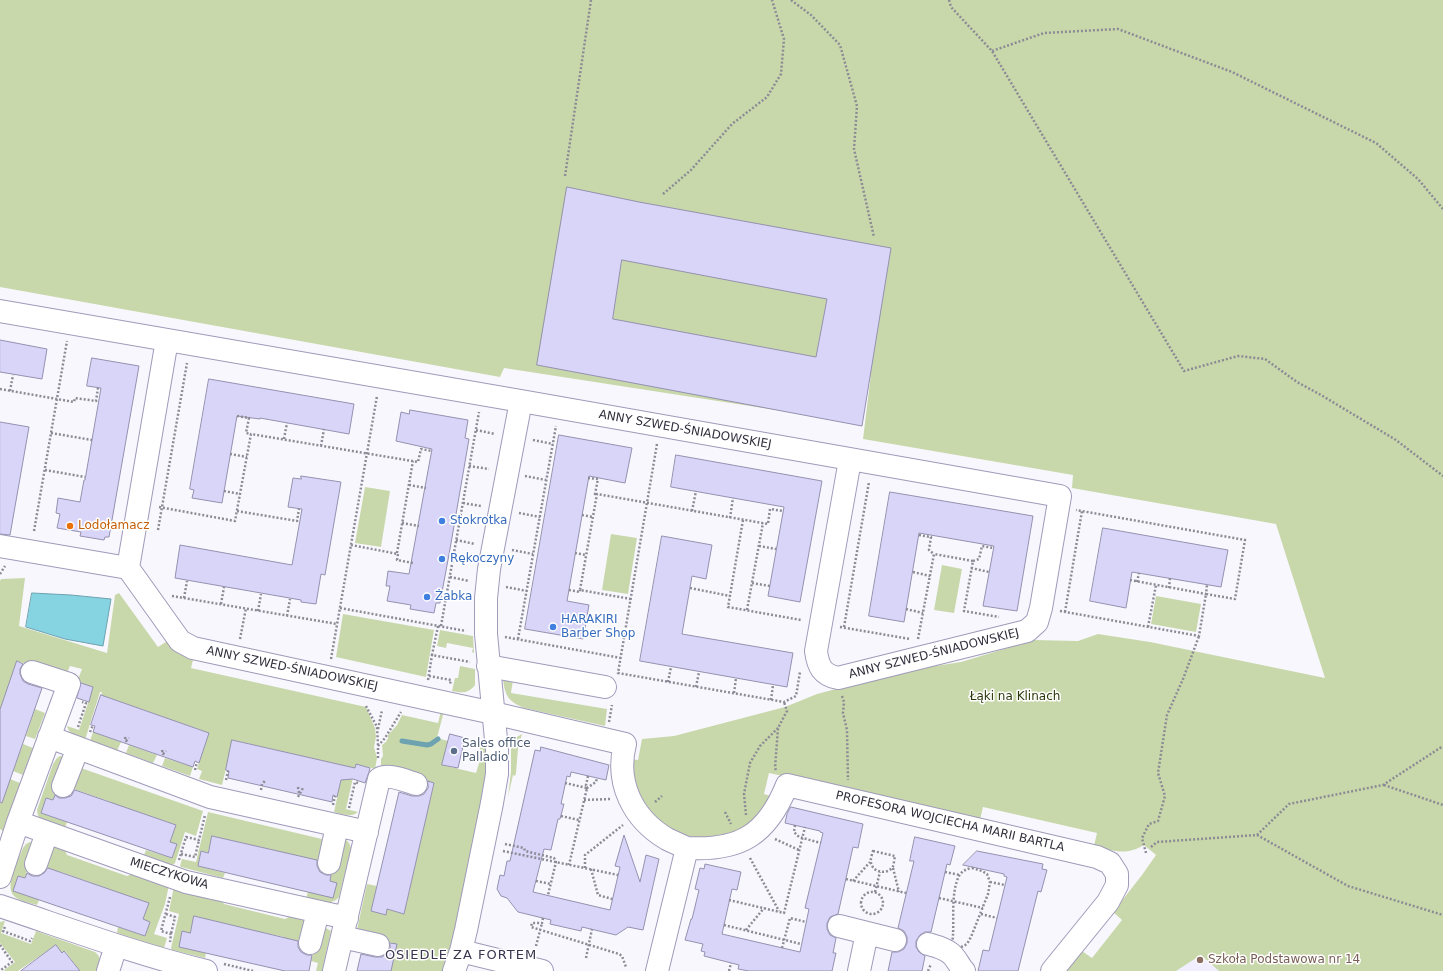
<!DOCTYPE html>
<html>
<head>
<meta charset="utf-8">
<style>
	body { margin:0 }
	canvas { display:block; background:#f8f7fe }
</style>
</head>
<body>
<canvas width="1443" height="971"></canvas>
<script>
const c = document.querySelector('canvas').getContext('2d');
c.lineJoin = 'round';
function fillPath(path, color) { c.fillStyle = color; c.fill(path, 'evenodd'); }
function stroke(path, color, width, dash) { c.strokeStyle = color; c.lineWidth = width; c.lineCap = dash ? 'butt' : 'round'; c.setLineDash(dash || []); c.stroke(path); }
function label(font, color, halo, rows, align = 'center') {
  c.font = font + ' "DejaVu Sans",sans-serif'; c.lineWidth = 3; c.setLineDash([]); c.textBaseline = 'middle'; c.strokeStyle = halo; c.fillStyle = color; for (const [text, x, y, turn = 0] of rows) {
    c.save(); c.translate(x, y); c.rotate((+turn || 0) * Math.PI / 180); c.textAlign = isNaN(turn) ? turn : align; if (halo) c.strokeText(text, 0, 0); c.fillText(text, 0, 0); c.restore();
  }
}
fillPath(new Path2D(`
	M1201,955L1219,971H1176Z`), '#f1efff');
fillPath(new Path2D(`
	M0,0H1443V971H1219L1201,955L1176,971H1066L1082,951L1092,958L1122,920L1113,912L1142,875L1156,855L1144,845C1126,856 1114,851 1094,846L1097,833L983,807L980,820L769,773L764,794L774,797L766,809L737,834L698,840L675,833L651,816L637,795L630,759L638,760L642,739L674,736L785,707L817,694L904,671L961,662L1034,640L1078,641L1098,634L1150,642L1325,678L1276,524L1072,488L1073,475L863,439L871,374L860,423L504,368L500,377L0,287Z
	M365,487L390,491L381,547L355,543Z
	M611,534L637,538L628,594L602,590Z
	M942,565L962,569L954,613L934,610Z
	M25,578L19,626L107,653L115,595L119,593L158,647L169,640L194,656L191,668L366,707L375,728L376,737L374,747L377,758L375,769L356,764L346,809L358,812C351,818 342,814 334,812L344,766L233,740L222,785L199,779L202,771L197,769L209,733L101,695L102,692H100L85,740C77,737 69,735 67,726L79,730L93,688L77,682L82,669L70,666L65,678L17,661L0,710V581L1,579Z
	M1156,596L1201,604L1196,632L1151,624Z
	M343,614L434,630L426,677L336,657Z
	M440,630L473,636L474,653L472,652L473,648L447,643L446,648L437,646Z
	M460,666L475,669V685C468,694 462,693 452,691L455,678H458Z
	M503,679L513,680L511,693L607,709L605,726L524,708C508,701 505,696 503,679Z
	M35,709L45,713L35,739L26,736Z
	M441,711H444L437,738L448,741L442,765L476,773L480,760V746L488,744V782L454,937L442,971H391L396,944L356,934L367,884L377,886L371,911L386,915L387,909L404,914L434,783L393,773L381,768V759L383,756L382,745L387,741L386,740L388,739V735L397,725L402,715L438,723Z
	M93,732L121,742L117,751L90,741Z
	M522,734L518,749L516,773L515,776L513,775L508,797L511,772V746L515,738Z
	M23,744L33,748L23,775L13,771Z
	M129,745L157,755L153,763L126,753Z
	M60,756L68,757L53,800L46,798L41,813L67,822L65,828L41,819L38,816L37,810L53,764L57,758Z
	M165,758L193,767L190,776L162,766Z
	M81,768L203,811L196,836L185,832L175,863L173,865L144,855L146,850L172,858L177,844L170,842L176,825L124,807L110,806L111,802L68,787Z
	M10,779L20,783L3,831L0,829V803H2Z
	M208,812L326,840L324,862L212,836L208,853L201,851L198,866L225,873L223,878L181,867L180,866L182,859L196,862Z
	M340,836C346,840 350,841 351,849L339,897C331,907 317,900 306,898L308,892L330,881Z
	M30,842H36L25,878L18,876L14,890L39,900L37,905C30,903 19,901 14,896C4,887 19,858 23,848L26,844Z
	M54,844L64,848L67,855L127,876L135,873L169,885L165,904L154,934L167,938L164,948L117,933L118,927L145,936L150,922L143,919L148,903L61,872L47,871L48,868L41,866Z
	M174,886L219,897L224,904L285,919L293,915L306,918V942L297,941L296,944L284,941V937L261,932L260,935L248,929L194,916L190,933L206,953L205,958L172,950L171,948L179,914L169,911Z
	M4,921H5L1,933L31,944L36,931L95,952C102,957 100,964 98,971H80L65,951L62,953L56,945L18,971H5L4,970L15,962L0,943V922Z
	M320,928H326L331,931L322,971H316L318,963L311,961Z`), '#c9d8ab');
const water = new Path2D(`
	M32,593L71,595L111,599L103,646L65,639L26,627Z`);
fillPath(water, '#86d3e2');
stroke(water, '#6da2b0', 1);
stroke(new Path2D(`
	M402,741L427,745L431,744L438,739`), '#6da2b0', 5);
const building = new Path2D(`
	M567,187L639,202L891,248L862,426L537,365ZM622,260L827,299L816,357L613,319Z
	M0,340L47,349L42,379L0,372Z
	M92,358L139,366L109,537H105L104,540L80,536L81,532L57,528L60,514L56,513L58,498L80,502L84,480H85L101,388L87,386Z
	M209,379L354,404L349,434L260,418V419L237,416L222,503L192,498L194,490L190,489Z
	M410,410L468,420L465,438L469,439L450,549L440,603H436L434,613L410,609L411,605L387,601L390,586H386L388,571L409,574L432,449L396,441L401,412L409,414Z
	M0,422L29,427L10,535L0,534Z
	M559,435L632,448L625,483L589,476L567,601L589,605L583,639L525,629Z
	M676,455L822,481L800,602L768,596L784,507L671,487Z
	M301,476L341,482L325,575L321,574L316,604L301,602V600L175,578L180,545L292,565L302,509L288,507L293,478L301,479Z
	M890,492L1033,516L1017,611L983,606L994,546L919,533L904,622L869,616Z
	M1103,528L1228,550L1221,587L1132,572L1126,608L1090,601Z
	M662,536L712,545L706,579L692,576L682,634L793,653L787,687L640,661Z
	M17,661L23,664L20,669V674L23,681L28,684L42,688L2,803L0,802V710Z
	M81,683L93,687L89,702L77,698Z
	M101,695L209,733L199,763L195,761L193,767L93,732L95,726L91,725Z
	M450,734L465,738L458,768L442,765Z
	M232,740L355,768L356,764L370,768L369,772L365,783L353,779L341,780L337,797L333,795L332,802L228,778L229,771L226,770Z
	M541,747L609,765L606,780L571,772L570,777L567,776L561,804H564L560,819H558L551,850L544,849L533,892L610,910L620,867L615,866L624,835L640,882L646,855L659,859L643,930L628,927L616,935L582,927L581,931L550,924L551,920L518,912L507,898L501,896L497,889L500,875L504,876L507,861H510L535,750L540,751Z
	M428,781L434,783L404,914L387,909L386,915L371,911L399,792L412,796H419L424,794L428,788Z
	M75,790L176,825L170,842L177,844L172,858L41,813L46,798L53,800L55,795L59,798H65L71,796Z
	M791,807L863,824L858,848L853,847L838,914L830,917L827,923V929L830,935L836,938L833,953H836L832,971H749L738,969L739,965L704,956L705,952L701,951L703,944L685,940L691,919H692L699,890L695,889L700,868L704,869L705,864L741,872L737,890L732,889L722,934L800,952L809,909L805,908L823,833L820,832V831L785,823L787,814Z
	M212,836L317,860V866L320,872L326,875H331L330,881L337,883L333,898L198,866L201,851L208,853Z
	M915,837L955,846L950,865L947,864L931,932H925L920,935L916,941V947L919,952L925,956L922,971H888L892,952H898L904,949L907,943V937L904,931L898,928L914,861H910Z
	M977,851L1043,864L1042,869L1047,870L1041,892L1038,891L1018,971H978L983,950L989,951L1007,877L1004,876V874L963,865Z
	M48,868L149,903L143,919L150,922L145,936L13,891L18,876L25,878L27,873L32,876H39L44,873Z
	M194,916L298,941V947L301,952L307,955H312L309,971H285L179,947L182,931L190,933Z
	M390,943L397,944L391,971H357L361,954L375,957H382L387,953L390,948Z
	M56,945L62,953L64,951L80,971H21Z`);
fillPath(building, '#d9d5f8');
stroke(building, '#9491af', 1);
const minor = new Path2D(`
	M0,311L521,401
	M167,340L128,568L180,641L193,648L493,713L625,744C615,783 633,819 667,839C673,842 680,845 687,848
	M0,546L128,568
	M488,666L605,687
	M49,737L210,797L367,832
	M63,786L78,748
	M18,822L186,882L347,918
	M329,863L337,826
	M36,864L47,833
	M0,877L18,822L69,684L32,672
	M0,906C69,929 136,954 206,971
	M839,926L895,940
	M342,937L378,945
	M310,943L318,912
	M928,944C935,946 944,948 950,953C956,957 959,966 964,971
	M461,951L542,971
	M108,971L116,946
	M334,971L379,779C388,773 406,781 416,784
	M454,971L461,951L466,930L492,803L497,774V750L486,634V598L489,569L521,401L1060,496L1041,608L1037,622L1027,631L838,678C822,675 818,666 816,651L850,460
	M657,971L687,848C740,851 767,835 787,785L1097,857L1110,863L1117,874V885L1108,902L1052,971
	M859,971L867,933`);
stroke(minor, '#9f9bb9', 24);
stroke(new Path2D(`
	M791,0L811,15L840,45L857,106L854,149L874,237
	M949,0L951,7L992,51L1184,371L1238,356L1265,359L1297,382L1321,395L1396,440L1443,476
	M992,51L1044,33L1118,29L1232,72L1376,143L1418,179L1443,209
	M565,176L591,0
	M663,194L691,170L732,124L767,97L781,74L784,39L772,0
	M0,389L74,402L75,398L96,401L98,388
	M10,391L13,375
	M237,416L249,418L246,433L251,434
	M476,430L495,434
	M51,433L92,440
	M284,439L287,423
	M533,440L553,444
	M657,444L618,673L784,702L796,696L800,672
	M321,446L324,429
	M230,454L247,457
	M469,466L489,469
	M45,470L85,477
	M525,476L546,480
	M588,478L598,479L595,494H597
	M409,485L426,488
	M224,491L240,494
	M463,503L481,506
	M159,507L235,521L251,434L418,462L421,449L432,451
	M237,511L297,521L299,509
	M692,511L696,491
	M519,513L540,517
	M582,515L593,517
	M730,518L733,498
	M743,520L728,607L801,620
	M402,523L419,526
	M158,530L187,363
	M34,531L67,341
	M919,535L931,537L929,550L934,554
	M456,540L475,544
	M351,545L398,554L397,560L413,563
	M759,546L776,549
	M512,550L533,554
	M397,553L413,461
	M575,553L586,555
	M973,561L979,559L982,546L993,548
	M971,568L989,572
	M913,572L930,576
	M0,574L5,566
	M450,577L469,581
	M1130,580L1206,594L1207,585
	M1137,582L1139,573
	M752,583L770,586
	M506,587L527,591
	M690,588L730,596
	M1169,588L1170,578
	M569,590L580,592V590
	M172,596L337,624
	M184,598L187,581
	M631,599L580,590L597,494L768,524L770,509L783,511
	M221,604L224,587
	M340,608L466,631
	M906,609L923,613
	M747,610L763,523
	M258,611L261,594
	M1060,611L1199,636L1206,594L1235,599L1245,540L1076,510
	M1065,612L1082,511
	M287,616L290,599
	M438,626L432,655L470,662
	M441,626L479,412
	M840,627L910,639
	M844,627L869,482
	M1148,627L1156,585
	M505,637L621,658
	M240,639L246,608
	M518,639L556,426
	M918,639L934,554L973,561L964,611L999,617
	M331,659L377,396
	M429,676L451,680L450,684
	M428,680L432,655
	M668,682L671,667
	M696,687L699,672
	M734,693L736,678
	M842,696L844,702L843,713L847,730L848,780
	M771,700L773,685
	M366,706L377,727L378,745
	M609,722L612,705
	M78,727L86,703L82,702
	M378,729L382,710
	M90,732L93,725
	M125,737L126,741L129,738
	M162,750L163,754L166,751
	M378,758V746L385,738L401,712
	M195,770L197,762
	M776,770L775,768L778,728L787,711L784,702
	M588,776L586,785L587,788L596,782L597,778
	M226,780L228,771
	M565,783L587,788L569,865
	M1384,785L1443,805
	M298,787L299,793
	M261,790L262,784L266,780
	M298,797L303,788
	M584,800L610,799
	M655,802L662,796
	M333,805L335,796
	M349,808L355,782L358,783
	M725,812L731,824
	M746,815L744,794L750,763L760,746L778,728
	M561,816L579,820
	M795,825L794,832L799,837L821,843
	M1257,835L1348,886L1443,915
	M775,839L799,850
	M505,844L524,848L525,851L554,858L556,862L548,895
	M1151,847L1157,842L1257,835L1289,804L1383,785L1443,746
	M503,851L618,875
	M873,851L895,856C894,860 894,866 892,868C885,875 873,872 871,863C870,860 872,854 873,851Z
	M1146,853L1142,838L1149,824L1158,821L1165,796L1158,773L1167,715L1183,679L1199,636
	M181,854L195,857L199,840
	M750,858L779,911
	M179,860L186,837L199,840L205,815
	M585,868V855L623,825
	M893,868L899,892
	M972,868L982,871L987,874L990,882L988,894L971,937L967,944L950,953C951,947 953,940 953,934C954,917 951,892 959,876C962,871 966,869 972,868Z
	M591,869L598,895L612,899
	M945,872L960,875
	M846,879L906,893
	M536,881L551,884
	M853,881L870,862
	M990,882L1005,885
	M875,892L880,872
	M861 903a11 11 0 1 1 22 0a11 11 0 1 1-22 0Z
	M170,897L161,931L171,934L170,942
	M939,898L983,908
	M729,900L784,913L805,827
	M166,914L175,917L171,934
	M981,914L997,918
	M543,918L542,923H532L531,927L619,954L622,956L626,967
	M724,925L801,944
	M5,927L3,931L30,941L32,938
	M746,930L764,908
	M0,945L12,962L1,970L2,971
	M536,946L542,923
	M782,948L790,918L806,922
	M586,958L592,929
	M224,964L253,971
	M729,971L731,963
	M928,971L931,964`), '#8c8b95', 2.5, [2, 2]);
stroke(minor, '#fff', 22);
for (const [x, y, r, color] of [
	[442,521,4,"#3f7fe0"],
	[70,526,4,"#e8710a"],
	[442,559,4,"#3f7fe0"],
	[427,597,4,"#3f7fe0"],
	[553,627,4,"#3f7fe0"],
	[454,751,4,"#5c6f8a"],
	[1200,960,4,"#8d6e63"]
]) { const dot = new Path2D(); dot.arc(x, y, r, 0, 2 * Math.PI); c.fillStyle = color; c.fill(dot); stroke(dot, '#fff', 1.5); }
label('12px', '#32303d', '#fff', [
	["ANNY SZWED-ŚNIADOWSKIEJ",685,430,10],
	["ANNY SZWED-ŚNIADOWSKIEJ",934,654,-14],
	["ANNY SZWED-ŚNIADOWSKIEJ",292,669,12],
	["PROFESORA WOJCIECHA MARII BARTLA",950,822,13],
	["MIECZYKOWA",169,874,17]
]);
label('12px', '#366cbe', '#fff', [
	["Stokrotka",450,521],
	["Rękoczyny",450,559],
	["Żabka",435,597],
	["HARAKIRI",561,620],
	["Barber Shop",561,634]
], 'left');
label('12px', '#c56008', '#fff', [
	["Lodołamacz",78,526]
], 'left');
label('12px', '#2c370c', '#fff', [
	["Łąki na Klinach",1015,697]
]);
label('12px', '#4e5e75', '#fff', [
	["Sales office",462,744],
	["Palladio",462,758]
], 'left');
label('12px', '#785e54', '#fff', [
	["Szkoła Podstawowa nr 14",1208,960]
], 'left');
c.letterSpacing = '1px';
label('13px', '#39354f', '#fff', [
	["OSIEDLE ZA FORTEM",461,956]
]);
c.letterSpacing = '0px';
</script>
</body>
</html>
